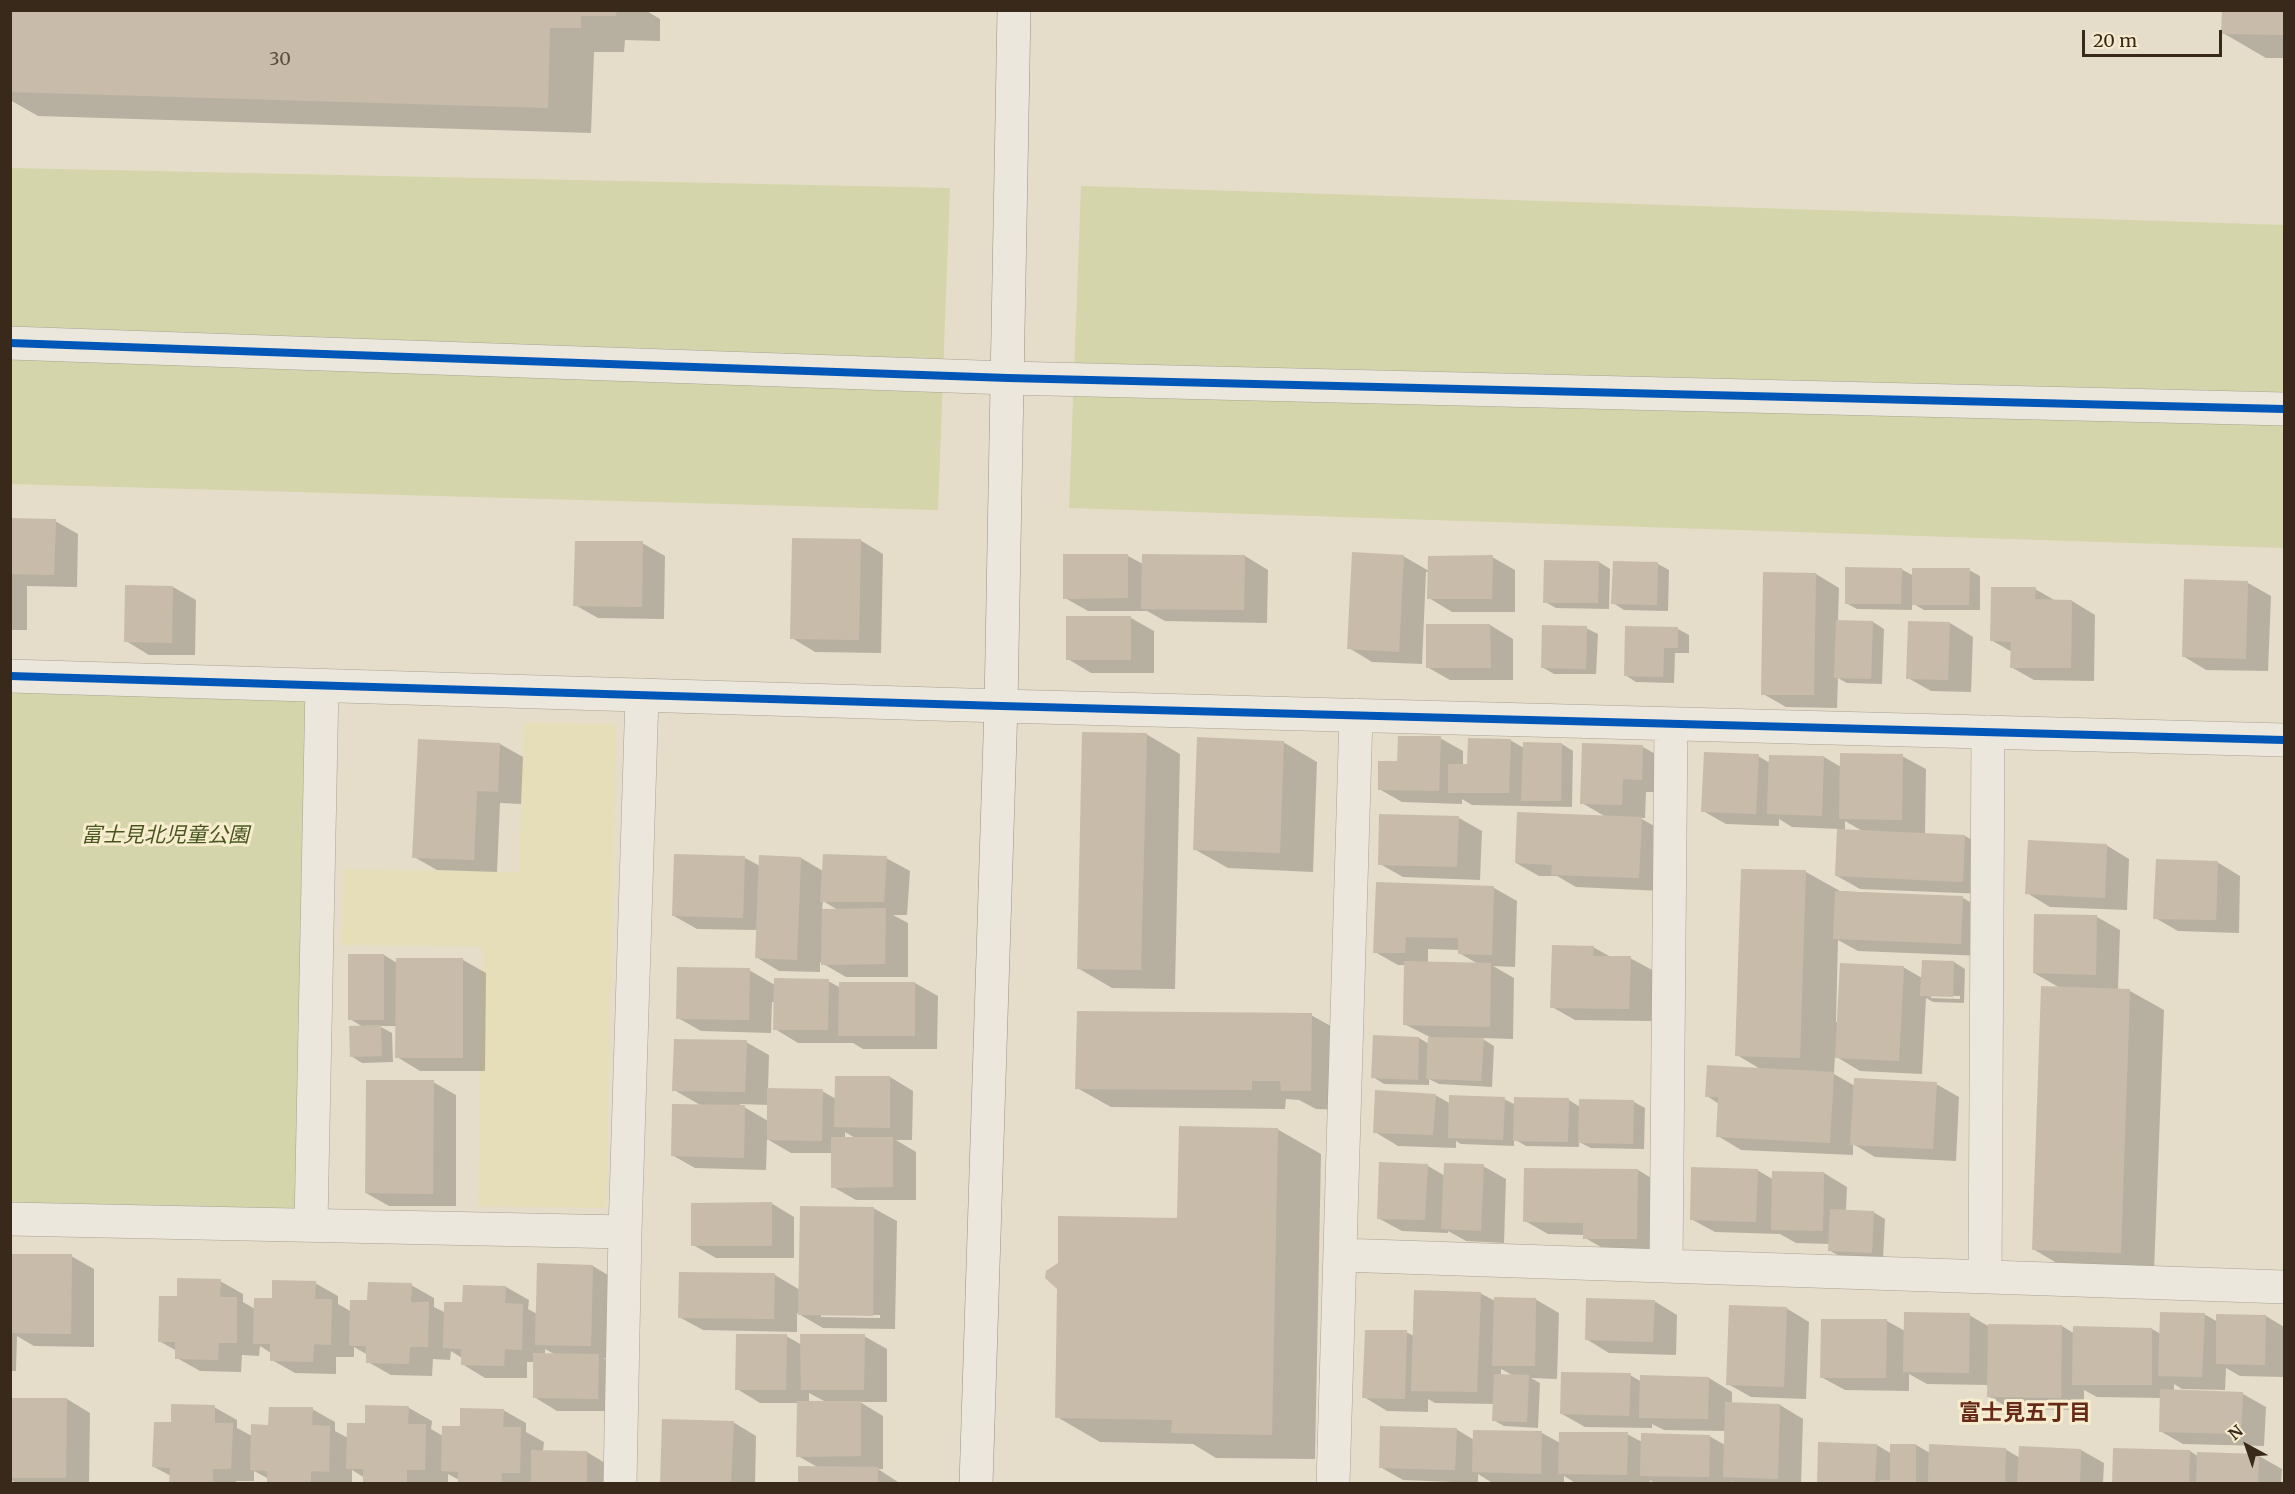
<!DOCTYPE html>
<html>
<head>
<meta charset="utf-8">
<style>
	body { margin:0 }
	#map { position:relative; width:2295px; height:1494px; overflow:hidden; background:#e5ddc9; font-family:Merriweather,serif }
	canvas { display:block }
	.frame { position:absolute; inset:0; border:12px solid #38291b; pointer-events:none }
	.north { position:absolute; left:2217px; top:1416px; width:60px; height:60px; -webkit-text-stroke:4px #f7ecce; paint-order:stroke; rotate:320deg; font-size:16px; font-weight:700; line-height:24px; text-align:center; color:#38291b }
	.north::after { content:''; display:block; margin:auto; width:21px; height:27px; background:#38291b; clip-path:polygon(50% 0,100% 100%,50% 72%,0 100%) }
	.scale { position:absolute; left:2082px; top:30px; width:140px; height:27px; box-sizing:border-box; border:3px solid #38291b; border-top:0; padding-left:8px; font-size:18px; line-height:21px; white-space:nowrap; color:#38291b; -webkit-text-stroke:4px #f7ecce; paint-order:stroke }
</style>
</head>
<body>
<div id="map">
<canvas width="2295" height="1494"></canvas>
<div class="frame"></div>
<div class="north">N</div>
<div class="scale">20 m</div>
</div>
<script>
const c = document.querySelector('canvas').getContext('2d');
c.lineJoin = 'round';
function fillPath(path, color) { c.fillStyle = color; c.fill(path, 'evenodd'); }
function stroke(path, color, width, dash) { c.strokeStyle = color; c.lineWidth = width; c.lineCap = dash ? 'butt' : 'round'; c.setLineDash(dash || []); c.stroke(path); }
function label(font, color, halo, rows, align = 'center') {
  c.font = font + ' Merriweather,"Noto Sans JP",serif'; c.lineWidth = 6; c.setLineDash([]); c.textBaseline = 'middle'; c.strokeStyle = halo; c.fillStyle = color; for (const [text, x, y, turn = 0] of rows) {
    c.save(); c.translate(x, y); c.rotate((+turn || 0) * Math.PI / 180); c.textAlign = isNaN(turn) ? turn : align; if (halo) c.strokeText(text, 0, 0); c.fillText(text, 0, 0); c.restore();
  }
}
fillPath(new Path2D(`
	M523,723L616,724L606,1208L478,1206L482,947L342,945L343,869L519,872Z`), '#e6deb8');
fillPath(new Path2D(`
	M11,168L950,188L938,510L11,484Z
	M1081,186L2284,225V548L1069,508Z
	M11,676L322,686L311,1224L11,1219Z`), '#d4d5aa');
fillPath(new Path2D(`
	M10,10H645L660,19V41L625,40L624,52H594L591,133L38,116L10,100Z
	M2224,10H2284V58H2266L2223,33Z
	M10,520L55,521L78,534L77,587L27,586V630H10Z
	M860,540L883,554L881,653L815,652L792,638Z
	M642,543L665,556L664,619L598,618L575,605Z
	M1128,556L1143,564L1245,556L1268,570L1267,623L1165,621L1147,611H1088L1065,598Z
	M1403,556L1429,571L1492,557L1515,570V612H1452L1429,598V572H1426L1422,664L1372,662L1349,648Z
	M1599,562L1610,569L1609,609L1556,608L1545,602Z
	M1615,563L1658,564L1669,570L1668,611L1624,610L1613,603Z
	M1901,569L1914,576L1969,570L1980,576V610H1924L1912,603V610L1857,609L1846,603Z
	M1816,574L1839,588L1838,622H1873L1884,629L1882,684L1847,683L1838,678L1837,708L1786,707L1763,694Z
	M2248,583L2271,596L2268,671L2206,670L2183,656Z
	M173,587L196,600L195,655H149L126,641Z
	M2035,589L2056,601H2072L2095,615L2094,681L2034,680L2011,667L2012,652L1991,640Z
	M1131,618L1154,631V673H1091L1068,659Z
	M1950,623L1973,637L1971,692L1931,691L1908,678Z
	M1490,625L1513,639V680H1450L1427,667Z
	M1586,628L1598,634L1596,674H1554L1542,667Z
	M1678,629L1689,635V653H1675L1674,683L1636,682L1625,675Z
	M1146,734L1180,754L1175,989L1112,988L1078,968Z
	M1440,738L1463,751V765L1469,766L1510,740L1524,748L1562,744L1573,751L1572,807L1472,805L1462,799V804L1402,802L1379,789L1399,763Z
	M1283,742L1317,762L1313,872L1228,868L1194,849Z
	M500,744L523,757L521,804L500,803L497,872L437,870L414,857Z
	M1643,747L1666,760L1665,792H1646L1645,818H1640L1665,832L1662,891L1576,887L1557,876H1539L1516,863L1606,817L1582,803Z
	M1758,756L1770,763L1824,757L1841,767L1902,756L1926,769L1925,834L1965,836L1988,849L1986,894L1860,889L1837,876L1839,829L1792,827L1779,819V826L1726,824L1703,811ZM1845,821L1864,832L1845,831Z
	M1459,818L1482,831L1480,880L1403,877L1380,864Z
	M2106,845L2129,859L2127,910L2050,907L2027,893Z
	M745,858L760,866L801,858L823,871L886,858L910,871L907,915H893L908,923V977H846L820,962V972L779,971L756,957L757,930L697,929L674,916ZM823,901L838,910H822Z
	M2217,862L2240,876L2239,933L2178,931L2155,918Z
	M1806,872L1840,891L1963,898L1986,911L1984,956L1858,951L1838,940L1836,1022H1839L1903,967L1922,978L1954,962L1965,969L1964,1003L1933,1002L1926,998L1922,1074L1860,1071L1835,1056L1834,1074L1855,1086L1936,1084L1959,1097L1956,1161L1875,1157L1853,1144V1155L1741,1150L1718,1136L1719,1104L1707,1096L1762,1070L1737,1055ZM1931,995L1960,996V999L1931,998Z
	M1377,884L1494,888L1517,901L1515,967L1493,966L1514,978L1513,1039L1481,1038L1494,1046L1492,1087L1439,1084L1429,1079V1085L1384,1084L1373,1077L1419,1038L1429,1044L1430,1037L1404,1024L1405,965H1398L1375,952ZM1428,949L1459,950V953L1480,965L1428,964Z
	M2097,917L2120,930L2118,990L2130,991L2164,1010L2154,1272L2067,1269L2033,1249L2062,989L2034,973Z
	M1593,947L1611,957L1630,958L1654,971L1652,1021L1575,1020L1552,1007Z
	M384,955L397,963L463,960L486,973L485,1071H420L397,1057V1026H379L392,1033L393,1062L362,1063L351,1056L363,1027L350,1019Z
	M749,970L775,985L828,981L841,988L915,983L938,996L937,1049H863L853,1043H798L775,1029V1002H772L771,1033L701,1031L678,1018Z
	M1311,1015L1345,1034L1344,1110L1316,1109L1299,1100L1286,1099L1285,1109L1111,1107L1077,1088Z
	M746,1042L769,1055L768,1090L822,1091L836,1099L890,1077L913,1091L912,1140H896L916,1152V1200H856L833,1187V1153H791L767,1139L766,1170L695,1168L672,1155L702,1106L674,1090ZM739,1104L769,1105L768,1121ZM845,1132L857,1139H845Z
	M433,1082L456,1095V1206H389L366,1193Z
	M1435,1095L1451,1104L1504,1099L1516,1105L1569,1100L1580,1107L1634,1102L1645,1108L1644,1149L1591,1148L1579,1142V1147L1526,1146L1514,1139V1146L1461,1144L1456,1141V1148L1398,1146L1375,1132Z
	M1277,1129L1321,1154L1315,1459L1216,1458L1193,1444L1100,1442L1057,1417L1059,1289L1179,1219Z
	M1428,1166L1445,1176L1483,1166L1506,1179L1504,1243L1466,1241L1448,1231V1233L1402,1231L1378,1218Z
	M1638,1170L1661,1184L1659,1252L1608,1251L1585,1238V1235L1548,1234L1525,1221Z
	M1757,1170L1774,1180L1824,1173L1847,1187L1846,1211L1873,1212L1885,1219L1883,1259L1841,1257L1829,1250L1830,1244L1796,1243L1780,1234L1715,1232L1691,1219Z
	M771,1203L794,1217V1258H716L693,1245Z
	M873,1208L897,1221L895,1329L823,1328L797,1313V1332L703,1330L679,1317L775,1275L800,1290ZM821,1314L880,1315V1318L821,1317Z
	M71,1256L94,1269V1347L34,1346L17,1336L16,1371H10V1265Z
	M593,1266L616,1280L614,1359L603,1358L621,1369V1411H557L534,1397L535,1362H527V1378H485L462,1364V1358L451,1351L450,1360L433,1359L432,1376L391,1375L368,1362V1355L354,1347V1357H336V1374L295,1373L272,1360L271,1353L260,1346L259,1356L242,1355L241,1372L200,1371L177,1358V1351L159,1341L178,1298L220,1281L243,1294V1302L255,1309L315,1283L338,1296V1304L352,1312L369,1302L411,1285L434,1298V1307L446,1313L506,1287L529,1300L528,1309L537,1314ZM545,1349L556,1355H545Z
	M1480,1293L1495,1301L1535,1299L1559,1313L1557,1379L1531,1378L1540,1383L1538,1428L1504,1426L1493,1420L1494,1404L1435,1403L1428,1399V1412L1387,1411L1364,1397L1406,1332L1414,1336ZM1501,1369L1514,1376H1501Z
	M1654,1301L1677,1315L1676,1355L1609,1353L1586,1339Z
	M1786,1308L1809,1322L1806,1399L1751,1397L1728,1384Z
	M2204,1314L2218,1322L2266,1316L2284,1327V1377L2240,1376L2226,1368L2225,1390L2182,1389L2174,1384V1391L2243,1394L2266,1407L2264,1446L2183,1444L2160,1431L2161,1398L2097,1397L2084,1390V1410L2011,1409L1988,1396V1385L1927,1384L1909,1374V1391L1845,1390L1821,1377L1887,1321L1905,1331L1969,1315L1988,1326H2062L2075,1334L2152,1329L2161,1334Z
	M786,1336L802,1345L864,1336L887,1349V1402H860L883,1416V1469H878L901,1484H800L819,1468L798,1456V1403H760L737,1389ZM809,1393L826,1402H809Z
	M1630,1375L1642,1382V1377L1709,1378L1732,1392V1404L1780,1405L1803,1419L1801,1484H1736L1732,1481V1484H1655L1650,1480V1484H1577L1564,1476V1484H1494L1478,1474V1483L1403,1480L1380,1467L1456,1429L1474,1440L1542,1433L1560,1443L1627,1434L1642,1442L1709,1436L1725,1445L1726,1431L1664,1430L1652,1424V1428L1585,1427L1562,1414Z
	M67,1399L90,1413L89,1484H18L11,1480L10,1484V1400Z
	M214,1407L237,1420V1428L252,1436L270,1426L312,1409L335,1422V1431L348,1438L366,1425L409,1408L432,1421L431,1429L443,1436L503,1410L526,1423V1432L544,1442L543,1451L587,1452L610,1466V1484H459V1480L448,1474V1483L365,1484V1478L352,1470V1484H268L269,1479L254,1471V1481H236V1484H171V1476L154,1467L173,1424Z
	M733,1422L756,1436L755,1484H662Z
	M1877,1445L1892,1454V1445H1916L1930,1453L2005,1449L2020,1458L2081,1450L2104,1463L2103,1484H1818Z
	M2190,1451L2199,1457L2259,1456L2282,1469L2281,1484H2114Z`), '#0003');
fillPath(new Path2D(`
	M10,10H617L616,16H581V28H550L548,108L10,92Z
	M2222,10H2284V35L2221,34Z
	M10,518L56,519L54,575L10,574Z
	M792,538L861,539L859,640L790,639Z
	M575,541H643L642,607L573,606Z
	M1352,552L1404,555L1399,652L1347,649Z
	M1063,554H1128V598L1063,599Z
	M1142,554L1245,555L1244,610L1141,609Z
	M1493,555L1492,599H1427L1428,556Z
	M1544,560L1599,561L1598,603H1543Z
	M1613,561L1658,562L1657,605L1611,604Z
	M1845,567L1902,568L1901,604H1845Z
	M1912,568H1970L1969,605H1912Z
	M1763,572L1816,573L1814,695H1761Z
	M2184,579L2248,581L2246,659L2182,657Z
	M125,585L173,586L172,643L124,642Z
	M1991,587H2036L2035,599L2072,600L2071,668H2010L2011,642L1990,641Z
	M1066,616H1131V660H1066Z
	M1836,620L1873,621L1871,679L1834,678Z
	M1908,621L1950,622L1948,680L1906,679Z
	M1426,624H1490L1491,668H1426Z
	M1542,625L1587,626L1586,669L1541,668Z
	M1625,626L1678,627V648H1664L1663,677L1624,676Z
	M1082,732L1147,733L1141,970L1077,969Z
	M1398,736H1441L1439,791L1378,790V761H1397Z
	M1197,737L1284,741L1280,853L1193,850Z
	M1468,738L1511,739L1509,793H1448V764H1467Z
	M418,739L500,743L498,792L477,791L474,860L412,858Z
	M1523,742L1562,743L1561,801H1521Z
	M1582,743L1643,745L1642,780L1623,779L1622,805L1580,804Z
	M1704,752L1759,754L1756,814L1701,812Z
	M1840,753L1903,754L1902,820L1839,819Z
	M1769,755L1824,756L1822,816L1767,814Z
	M1517,812L1642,817L1639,878L1551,875L1552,865L1515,863Z
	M1379,814L1459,816L1457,867L1378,865Z
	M1837,829L1965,835L1963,882L1835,876Z
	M2028,840L2107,844L2105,898L2025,894Z
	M674,854L745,856L743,918L672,916Z
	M823,854L887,856L884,902H820Z
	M759,855L801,857L797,960L755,958Z
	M2156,859L2218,861L2216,920L2153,919Z
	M1741,869L1806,870L1800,1058L1735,1056Z
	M1376,882L1494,886L1492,955L1458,954V938L1406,937L1405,953H1373Z
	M1835,891L1963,896L1961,944L1833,939Z
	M886,908L885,964L821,965L822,909Z
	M2034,914L2097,915L2096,975L2033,973Z
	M1552,945L1594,946L1593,956H1631L1629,1009L1550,1008Z
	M348,954H384V1020H348Z
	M396,958H463V1058H395Z
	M1922,960L1954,961L1953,997L1920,996Z
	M1404,961L1491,963L1490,1027L1403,1025Z
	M1840,963L1904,966L1899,1061L1835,1058Z
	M677,967L750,968L749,1020L676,1019Z
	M774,978L829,979L828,1030H773Z
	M839,982H915V1036H838Z
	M2041,986L2130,989L2121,1253L2032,1250Z
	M1077,1011L1312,1013L1311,1091H1281L1280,1081H1252V1090L1075,1089Z
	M381,1025L382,1056L350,1057L349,1026Z
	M1373,1035L1419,1037L1418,1080L1371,1078Z
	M1428,1037L1484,1038L1481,1081L1426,1079Z
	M674,1039L747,1040L745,1092L672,1091Z
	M1707,1065L1834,1072L1830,1143L1716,1137L1718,1097H1705Z
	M835,1076H890V1128L834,1127Z
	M1854,1078L1937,1082L1933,1149L1850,1145Z
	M366,1080H434L433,1194L365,1193Z
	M767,1088L823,1089L822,1141L767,1140Z
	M1375,1090L1436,1094L1433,1135L1373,1133Z
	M1449,1095L1505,1097L1503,1140L1448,1138Z
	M1514,1097L1569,1098L1568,1142L1513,1141Z
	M1579,1099L1634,1100L1633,1144L1578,1143Z
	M672,1104L745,1105L744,1158L671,1156Z
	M1179,1126L1278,1128L1272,1435L1171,1433L1172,1420L1055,1418L1057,1289L1045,1278L1046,1271L1058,1263V1216L1177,1218Z
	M831,1137H893V1187L831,1188Z
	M1379,1162L1428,1164L1425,1220L1377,1219Z
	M1444,1163L1484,1164L1481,1231L1441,1229Z
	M1691,1167L1758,1169L1756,1222L1690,1220Z
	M1524,1168L1638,1169L1637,1239H1583V1223L1523,1222Z
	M1772,1171L1824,1172L1823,1231L1771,1230Z
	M772,1202V1246H691V1203Z
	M800,1206L874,1207L873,1316L798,1315Z
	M1830,1209L1874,1211L1872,1253L1828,1251Z
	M10,1254H72L71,1334L10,1333Z
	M537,1263L593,1265L591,1346L535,1345Z
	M679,1272L775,1273L774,1319L678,1318Z
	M177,1278L221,1279L220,1297H237V1343H219L218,1360L175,1359V1342H158L159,1296H177Z
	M272,1280L316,1281L315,1299H332L331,1345L314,1344L313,1362L270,1361V1344H253L254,1298H272Z
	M368,1282L412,1283L411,1302H429L428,1347H410L409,1364L366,1363V1346H349L350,1300H367Z
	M463,1285L506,1286L505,1303L523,1304L522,1350L505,1349L504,1366L461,1365V1349L443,1348L444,1302H462Z
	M1414,1290L1481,1292L1477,1392L1411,1391Z
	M1494,1297L1536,1298L1535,1366H1492Z
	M1586,1298L1655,1300L1653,1342L1585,1340Z
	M1729,1305L1787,1307L1784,1387L1726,1385Z
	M1904,1312L1970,1313L1969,1373L1903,1372Z
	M2160,1312L2205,1313L2202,1377L2158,1376Z
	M2216,1314L2266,1315L2265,1365L2216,1364Z
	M1821,1319H1887L1886,1378H1820Z
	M1988,1324L2062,1325L2061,1398L1987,1397Z
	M2073,1326L2152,1328V1385H2072Z
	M1365,1330H1407L1405,1399L1362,1398Z
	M736,1334H787L786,1390H735Z
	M800,1334H865L864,1390H801Z
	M533,1353L599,1354L598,1399L533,1398Z
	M1561,1372L1631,1373L1629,1416L1560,1414Z
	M1494,1374L1529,1375L1527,1422L1492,1421Z
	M1640,1375L1709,1377L1708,1419L1639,1418Z
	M2160,1389L2243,1392L2241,1434L2159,1432Z
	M10,1398H67L66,1478H10Z
	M797,1401H861V1456L796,1457Z
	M1725,1402L1780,1404L1778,1479L1723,1477Z
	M171,1404L215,1405V1423H233L231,1469H213V1484H169L170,1468L152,1467L154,1422H171Z
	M365,1405L409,1406L408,1424H426L425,1470H407V1484H363V1469H346L347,1423H365Z
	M269,1407H313L312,1425L330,1426L329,1472L311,1471V1484H267V1471L250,1470L251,1424L268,1425Z
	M460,1408L504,1409L503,1427H521L520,1473H502V1484H458V1472L441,1471L442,1426H460Z
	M662,1419L734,1421L731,1484H660Z
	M1380,1426L1457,1428L1455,1470L1379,1468Z
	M1473,1430L1542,1431L1541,1474L1472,1472Z
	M1559,1432H1628L1627,1475L1558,1474Z
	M1641,1433L1710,1435L1709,1477L1640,1476Z
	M1818,1442L1877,1444L1875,1484H1817Z
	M1890,1444H1916V1484H1880V1480H1890Z
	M1929,1444L2006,1448L2005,1484H1928Z
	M2019,1446L2081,1449L2080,1484H2017Z
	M2113,1448L2190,1450L2189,1484H2112Z
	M531,1450L587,1451V1484H531Z
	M2197,1452L2259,1454L2258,1484H2196Z
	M798,1466L878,1467V1484H798Z`), '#c9bbaa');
const street = new Path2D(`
	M10,343L1008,378L2284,409
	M10,676L1001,706L2284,740
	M10,1219L625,1232
	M311,1224L322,686
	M1340,1255L2284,1287
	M1666,1266L1671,724
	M1985,1277L1988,732
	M620,1484L625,1232L642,695
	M1333,1484L1356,715`);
const secondary = new Path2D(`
	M976,1484L1001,706L1014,10`);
stroke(street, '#aaa193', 34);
stroke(secondary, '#999183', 34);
stroke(street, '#ece7dc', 33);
stroke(secondary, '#ece7dc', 33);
stroke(new Path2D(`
	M10,343L1008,378L2284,409
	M10,676L1001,706L2284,740`), '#0057b8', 8);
label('18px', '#5c4e3f', null, [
	["30",280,60]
]);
label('italic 21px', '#485620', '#f7ecce', [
	["富士見北児童公園",165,836]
]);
label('bold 22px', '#672918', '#f7ecce', [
	["富士見五丁目",2025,1414]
]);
</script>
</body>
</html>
